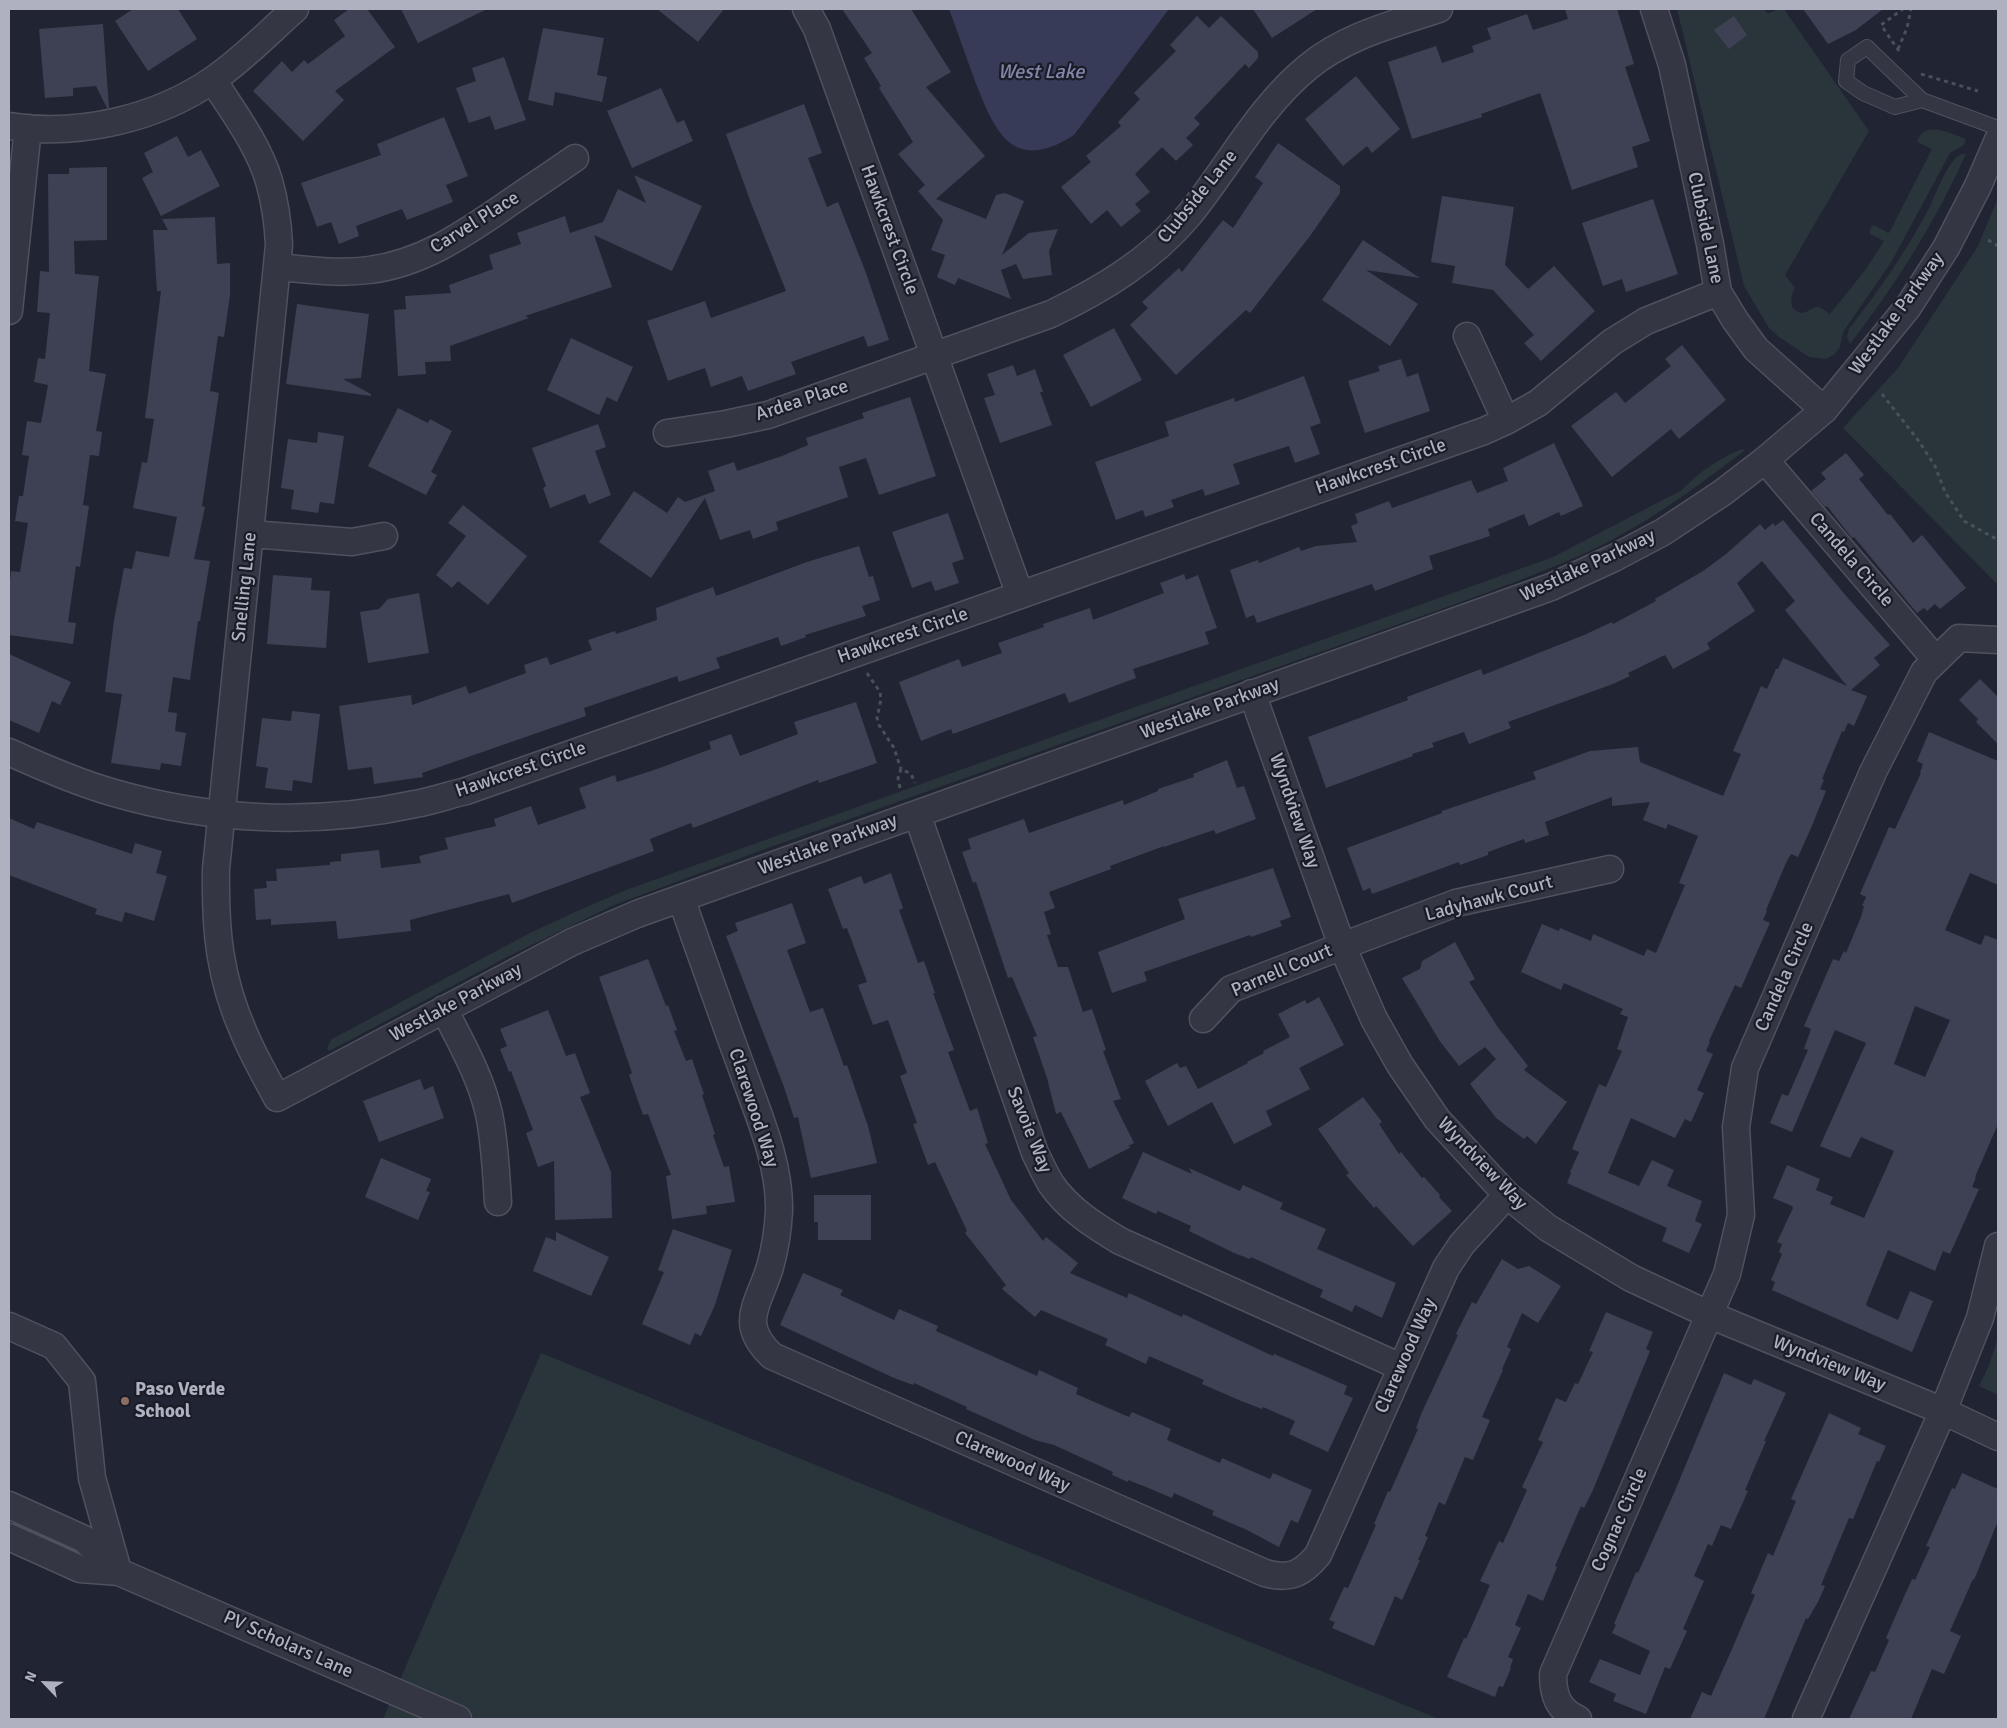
<!DOCTYPE html>
<html>
<head>
<meta charset="utf-8">
<style>
	body { margin:0 }
	#map { position:relative; width:2007px; height:1728px; overflow:hidden; background:#212432; font-family:Signika,sans-serif }
	canvas { display:block }
	.frame { position:absolute; inset:0; border:10px solid #afb0c0; pointer-events:none }
	.north { position:absolute; left:20px; top:1658px; width:50px; height:50px; -webkit-text-stroke:4px #1a1c28; paint-order:stroke; rotate:294deg; font-size:14px; font-weight:700; line-height:20px; text-align:center; color:#afb0c0 }
	.north::after { content:''; display:block; margin:auto; width:18px; height:22px; background:#afb0c0; clip-path:polygon(50% 0,100% 100%,50% 72%,0 100%) }
</style>
</head>
<body>
<div id="map">
<canvas width="2007" height="1728"></canvas>
<div class="frame"></div>
<div class="north">N</div>
</div>
<script>
const c = document.querySelector('canvas').getContext('2d');
c.lineJoin = 'round';
function fillPath(path, color) { c.fillStyle = color; c.fill(path, 'evenodd'); }
function stroke(path, color, width, dash) { c.strokeStyle = color; c.lineWidth = width; c.lineCap = dash ? 'butt' : 'round'; c.setLineDash(dash || []); c.stroke(path); }
function label(font, color, halo, rows, align = 'center') {
  c.font = font + ' Signika,sans-serif'; c.lineWidth = 4.5; c.setLineDash([]); c.textBaseline = 'middle'; c.strokeStyle = halo; c.fillStyle = color; for (const [text, x, y, turn = 0] of rows) {
    c.save(); c.translate(x, y); c.rotate((+turn || 0) * Math.PI / 180); c.textAlign = isNaN(turn) ? turn : align; if (halo) c.strokeText(text, 0, 0); c.fillText(text, 0, 0); c.restore();
  }
}
fillPath(new Path2D(`
	M1677,9H1764L1768,14L1778,9H1784L1869,131L1785,275L1795,288C1790,298 1788,311 1803,313C1819,307 1814,303 1830,314L1866,269L1884,241L1870,234V228L1874,225L1889,233L1932,149L1917,142C1923,119 1952,134 1966,139L1964,145L1950,153L1892,261L1843,332L1840,347L1835,354L1826,359L1809,357L1779,337L1769,328L1744,286Z
	M1962,154H1966C1935,223 1896,284 1850,344L1847,337L1849,329C1880,289 1908,249 1931,204C1937,191 1949,158 1962,154Z
	M1998,198V585L1843,428L1898,368L1978,246Z
	M1742,449L1745,450C1693,490 1641,528 1581,555C1538,574 1494,590 1450,606L765,849L614,905L507,957L329,1051L327,1048L332,1039L526,935L577,911L626,890L1553,557L1682,490C1698,472 1720,458 1742,449Z
	M1998,1337V1395L1979,1386L1989,1365Z
	M541,1353L1439,1719H383Z`), '#29353a');
fillPath(new Path2D(`
	M949,9H1169L1074,135C1013,174 995,133 975,81C966,57 958,33 949,9Z`), '#373b57');
fillPath(new Path2D(`
	M133,9H178L197,39L148,71L115,21Z
	M349,9H367L395,47L335,91L344,100L303,141L253,91L282,61L292,72L304,60L308,64L345,36L334,20Z
	M401,9H487L418,43Z
	M657,9H724L698,42Z
	M842,9H911L951,72L926,87L985,156L936,199L986,219L996,195L1005,193L1024,201L1002,255L1029,233L1058,229L1049,251L1052,275L1023,279L1016,264L1001,270L1011,299L958,278L955,285L937,277L945,255L931,250L943,220L918,191L925,185L898,154L913,142L879,88L881,86L864,58L872,53Z
	M1253,9H1317L1272,38Z
	M1565,9H1617L1634,64L1625,67L1650,141L1632,147L1638,167L1572,190L1540,93L1481,114L1482,117L1412,139L1388,62L1436,46L1442,63L1474,52L1472,46L1491,39L1487,28L1527,14L1533,30L1568,19Z
	M1803,9H1883L1856,30L1828,44Z
	M1197,16L1209,28L1221,16L1258,52V58L1249,68L1245,64L1194,118L1200,124L1186,138L1193,145L1176,161L1162,147L1135,174L1150,192L1135,204L1141,211L1121,227L1107,210L1091,224L1061,187L1091,162L1086,156L1121,126L1118,122L1140,99L1134,93L1176,51L1170,45Z
	M1734,16L1747,35L1729,49L1714,30Z
	M103,24L109,108H107L96,86L73,88V96L45,98L39,29Z
	M543,28L604,38L597,75L607,77L602,102L555,92L553,106L528,100Z
	M504,57L526,120L495,130L490,116L469,123L456,88L476,81L472,68Z
	M1356,76L1400,129L1372,153L1367,146L1343,166L1305,119Z
	M661,88L677,123L684,120L693,141L632,168L607,111Z
	M804,104L822,153L808,158L827,207L838,202L866,273L889,340L868,347L864,336L791,362L796,374L748,391L742,376L711,387L705,368L668,381L647,321L705,301L711,318L786,291L751,203L726,134Z
	M444,117L468,176L446,185L453,202L407,220L402,209L356,226L359,236L339,244L331,222L317,227L301,183L381,155L377,144Z
	M177,136L188,157L201,150L220,186L161,216L142,178L153,172L144,153Z
	M1278,143L1340,186V193L1310,236L1250,313L1246,310L1176,375L1130,325L1148,308L1142,302L1179,268L1182,272L1223,220L1233,228L1263,183L1255,177Z
	M107,167V240L74,241L75,274L99,276L89,371L106,374L96,431L102,432L99,456L90,455L83,505L89,506L80,567L76,566L68,622L76,623L73,644L9,635V589L11,571L20,572L28,523L15,521L19,496H23L29,456L22,455L27,421L41,423L48,385L34,382L38,358L45,359L50,313L37,312L40,271L49,272L48,174H69V168Z
	M634,175L702,206L672,271L594,235L612,287L525,316L529,318L450,346L451,361L425,362L426,374L398,376L394,310L406,309L405,296L451,293L449,285L493,269L489,255L521,244L517,233L565,216L570,233L603,222L618,189L646,203Z
	M1442,196L1514,207L1505,265L1528,289L1554,266L1595,311L1541,361L1524,343L1534,335L1493,290L1452,283L1455,266L1431,262Z
	M1653,199L1678,274L1626,292L1622,279L1603,286L1582,223Z
	M215,217L217,264L230,263V295L224,337L218,336L210,391L219,393L202,506L205,507L194,559L210,561L200,621H198L190,680L173,677L168,712L177,713L175,731L186,733L181,766L161,763L160,770L111,763L122,694L105,692L114,620L124,568L132,569L136,551L169,557L177,517L133,508L142,462L147,463L154,419L145,418L161,291H157L153,230H168L162,219Z
	M1363,240L1420,278L1366,270L1418,304L1390,346L1322,300Z
	M297,304L369,314L361,378L343,379L371,394V396L286,384Z
	M1114,328L1142,380L1091,407L1063,355Z
	M571,338L633,367L617,402L607,397L599,415L547,390Z
	M1682,345L1726,400L1679,439L1671,429L1612,477L1571,426L1616,392L1625,403L1671,366L1665,359Z
	M1401,359L1407,377L1418,373L1430,411L1365,433L1348,381L1380,371L1378,366Z
	M1013,365L1017,376L1035,369L1043,392H1040L1052,425L1000,443L984,398L995,395L987,374Z
	M1304,376L1321,423L1310,427L1320,454L1295,463L1289,446L1233,464L1240,484L1205,496L1203,489L1171,500L1174,507L1145,517L1143,510L1116,520L1095,462L1169,436L1165,422L1234,398L1235,402Z
	M910,397L936,476L879,495L866,458L839,467L848,497L776,522L778,530L753,539L750,530L720,540L705,498L651,578L599,542L634,491L667,513L678,497L685,502L715,491L708,471L734,462L737,471L782,456L808,445L806,438L864,418L862,413Z
	M398,408L428,423L430,419L452,431L431,472L437,475L426,495L368,466Z
	M598,424L606,447L595,451L611,495L589,504L585,494L550,508L543,488L546,486L532,448Z
	M318,432L344,436L334,504L320,502L318,513L291,509L294,490L281,488L288,439L317,443Z
	M1554,443L1583,506L1561,516L1559,512L1529,526L1524,514L1488,529L1490,536L1429,556L1433,569L1375,591L1372,584L1257,623L1254,615L1246,618L1230,570L1258,560L1259,563L1299,547L1301,551L1316,546L1357,542L1351,526L1358,523L1355,514L1389,501L1392,508L1471,480L1477,493L1508,481L1503,468Z
	M1846,453L1864,475L1859,479L1888,515L1890,514L1913,543L1922,535L1966,588L1940,609L1935,604L1927,611L1924,608L1917,613L1854,537L1852,538L1827,506L1825,507L1811,491L1826,479L1821,473Z
	M463,505L527,556L488,605L458,581L452,588L436,575L466,536L448,523Z
	M948,513L964,559L952,563L959,583L935,591L931,581L912,588L892,532Z
	M1783,520L1847,597L1890,645L1874,658L1880,665L1851,690L1867,696L1854,726L1848,723L1844,732L1842,731L1822,779L1824,780L1820,789L1826,791L1811,828L1798,857L1791,854L1786,863L1766,910L1767,911L1763,920L1770,923L1757,952L1741,988L1735,985L1709,1041L1710,1042L1706,1051L1713,1054L1697,1090L1704,1093L1691,1122L1685,1119L1675,1138L1631,1118L1608,1173L1639,1186L1652,1160L1674,1170L1667,1186L1702,1201L1695,1221L1702,1224L1689,1253L1662,1241L1667,1228L1567,1183L1571,1173L1570,1172L1579,1152L1572,1149L1599,1084L1606,1087L1622,1051L1617,1049L1628,1017L1620,1014L1623,1009L1564,983L1561,990L1521,972L1542,924L1559,931L1560,928L1591,941L1593,934L1644,956L1647,949L1656,953L1685,885L1679,883L1698,836L1668,824L1666,829L1643,820L1650,802L1612,806V797L1545,822L1549,835L1525,843L1524,839L1488,852V855L1460,865L1459,862L1372,894L1370,888L1363,891L1347,848L1442,813V811L1536,779L1533,772L1590,751L1638,747L1640,762L1723,796L1741,754L1733,751L1761,686L1767,689L1776,669H1778L1783,658L1847,686L1785,610L1795,601L1762,561L1737,583L1755,611L1707,643L1710,649L1673,669L1665,655L1628,673L1630,676L1613,684L1508,722L1511,728L1469,744L1464,732L1432,743L1434,747L1412,754L1413,756L1326,788L1308,737L1408,700L1407,697L1481,669L1483,675L1584,635L1612,622L1613,624L1656,601L1655,599L1703,571L1726,554L1760,524L1765,530L1773,523L1775,526Z
	M859,546L869,577L873,576L880,600L862,606L866,616L805,635L806,637L781,646L778,637L716,658L720,668L679,682L677,676L584,708L586,716L422,773L423,777L374,784L372,767L348,770L339,706L411,695L412,705L466,686L469,694L526,673L524,665L547,657L550,665L592,650L588,640L615,631L616,634L657,620L656,608L713,587L716,596L807,562Z
	M1184,574L1186,580L1198,575L1217,628L1205,632L1209,644L1133,669L1136,678L1069,703L1065,693L953,734L951,729L921,741L899,682L959,659L962,667L1002,653L998,643L1044,627L1043,624L1090,608L1093,620L1164,593L1160,583Z
	M273,575L312,578L311,590L330,591L326,648L267,644Z
	M419,593L429,653L368,663L360,612L379,609L388,599Z
	M9,654L71,682L60,705L52,701L39,733L9,720Z
	M1980,679L1998,697V744L1976,722L1978,719L1959,700Z
	M856,702L877,763L819,783L818,780L693,828L691,823L650,839L654,851L512,903L509,894L410,920L411,931L338,939L336,921L271,925V919L256,920L254,889L267,888L266,881H277L276,869L330,865V862L341,861V854L379,850L381,868L421,863L419,856L448,849L445,838L496,826L494,819L531,806L538,825L586,808L579,788L615,775L617,782L654,770L711,749L709,742L731,734L740,756L798,734L794,722Z
	M292,711L320,714L312,783L293,780L292,791L265,788L268,768L256,766L262,718L291,721Z
	M1929,732L1998,761V885L1970,873L1945,930L1981,945L1985,935L1998,940V1124L1975,1177H1976L1972,1187L1979,1189L1950,1254L1943,1251L1935,1271L1888,1250L1866,1304L1867,1306L1898,1320L1910,1291L1933,1301L1912,1352L1772,1290L1775,1282L1771,1280L1782,1254L1779,1252L1782,1244L1777,1242L1793,1208L1792,1206L1773,1198L1787,1165L1820,1179L1816,1190L1833,1197L1830,1204L1864,1218L1894,1151L1861,1137L1850,1158L1820,1146L1866,1043L1835,1030L1792,1132L1770,1123L1782,1094L1788,1096L1808,1050L1804,1049L1811,1029L1804,1026L1833,959L1839,961L1844,951L1846,953L1861,917L1864,906H1862L1866,897L1860,894L1889,827L1895,829L1921,773H1920L1923,764L1917,761ZM1915,1006L1950,1020L1925,1077L1894,1064Z
	M1227,760L1237,788L1244,786L1256,819L1216,834L1214,830L1164,847V846L1110,866L1111,869L1049,892L1055,908L1044,912L1051,934L1047,935L1058,967H1068L1083,1012L1092,1009L1106,1050L1103,1051L1121,1099L1113,1101L1134,1143L1128,1146L1131,1147L1089,1169L1061,1112L1056,1114L1047,1078L1033,1037L1037,1036L1012,977L1008,978L976,882L973,883L962,852L971,849L968,839L1024,819L1029,833L1123,800L1124,805L1158,791V789L1194,777L1193,774Z
	M9,818L34,829L37,822L132,854L135,843L162,851L156,873L167,876L154,921L125,912L122,922L95,914L97,909L9,875Z
	M1273,868L1291,917L1280,921L1282,926L1251,937L1250,935L1144,972L1147,981L1112,993L1098,952L1185,919L1178,899Z
	M891,873L903,908L899,910L918,963L924,961L935,993H933L954,1050L948,1052L970,1111L977,1108L988,1143L985,1144L1011,1200L1043,1241L1046,1237L1078,1263L1070,1273L1127,1298L1129,1293L1182,1317L1183,1314L1273,1356L1274,1354L1293,1362L1347,1386L1344,1394L1353,1398L1328,1452L1289,1434L1295,1421L1263,1407L1262,1409L1241,1401L1202,1384L1204,1380L1149,1356L1146,1364L1105,1345L1108,1339L1041,1310L1035,1317L1002,1289L1006,1285L965,1233L967,1231L935,1162L928,1165L913,1124L917,1123L900,1076L907,1073L888,1020L873,1025L858,985L867,982L847,928L843,929L828,889L861,876L864,884Z
	M792,903L806,943L787,950L810,1012L823,1008L844,1066L847,1065L868,1126L877,1163L811,1178L798,1117L794,1118L784,1087L726,936L738,931L735,923Z
	M1455,942L1475,979L1469,982L1497,1026L1528,1066L1524,1070L1567,1102L1536,1144L1527,1136L1524,1139L1496,1118L1470,1084L1496,1059L1485,1047L1459,1066L1439,1040L1402,978L1420,969L1422,961Z
	M648,959L666,1006L668,1005L677,1030L674,1031L686,1061L692,1059L704,1094L702,1095L715,1134L713,1135L724,1167L729,1166L735,1202L706,1206L707,1214L672,1219L666,1176L671,1175L648,1114L643,1115L629,1075L632,1073L599,977Z
	M1319,997L1344,1045L1299,1068L1310,1089L1266,1111L1272,1125L1234,1144L1212,1102L1168,1126L1145,1081L1177,1063L1180,1068L1186,1066L1198,1089L1248,1063L1247,1062L1264,1053L1263,1051L1290,1037L1278,1014L1305,1000L1307,1004Z
	M548,1010L566,1056L575,1053L590,1093L580,1097L611,1172L612,1218L555,1220L554,1161L538,1167L526,1133L533,1130L511,1071L509,1072L500,1049L507,1046L500,1029Z
	M420,1079L424,1090L433,1086L444,1118L379,1142L363,1101Z
	M1363,1097L1382,1122L1379,1124L1399,1154L1401,1152L1422,1178L1424,1177L1440,1195L1439,1197L1452,1211L1413,1246L1376,1206L1374,1208L1346,1175L1349,1173L1318,1129Z
	M1143,1152L1192,1174L1189,1168L1240,1191L1243,1185L1283,1203L1280,1209L1326,1229L1317,1249L1396,1283L1382,1318L1355,1305L1352,1312L1320,1297L1323,1290L1251,1257L1250,1259L1234,1253L1189,1231L1191,1226L1158,1211L1156,1214L1122,1198Z
	M381,1158L431,1179L426,1191L430,1192L418,1220L365,1197Z
	M814,1195H871V1240H818V1222H814Z
	M673,1229L732,1250L715,1305L701,1336L695,1333L690,1345L642,1324L664,1272L658,1270Z
	M556,1232L609,1257L591,1296L533,1271L546,1237L556,1241Z
	M1502,1259L1518,1269L1529,1266L1561,1286L1538,1323L1522,1313L1507,1347L1511,1349L1502,1369L1503,1370L1482,1417L1490,1420L1473,1460L1465,1457L1445,1505L1439,1502L1425,1536L1428,1537L1418,1560H1420L1402,1600L1395,1596L1374,1646L1332,1628L1335,1622L1329,1620L1344,1587L1348,1588L1376,1525L1374,1524L1388,1491L1390,1492L1418,1429L1416,1428L1422,1412L1458,1335L1456,1334L1472,1302L1476,1304Z
	M803,1273L843,1290L840,1295L894,1320L899,1309L938,1326L936,1331L1037,1376L1039,1370L1078,1388L1076,1394L1129,1417L1132,1412L1171,1429L1167,1440L1220,1463L1222,1458L1270,1479L1273,1473L1312,1490L1298,1523L1291,1520L1279,1547L1247,1530L1212,1515L1214,1511L1174,1493L1172,1498L1146,1487L1128,1480V1482L1112,1475L1113,1472L1054,1445L1035,1440L966,1409L967,1407L914,1383L913,1385L894,1378L780,1325Z
	M1606,1312L1653,1332L1646,1349L1650,1351L1593,1490L1584,1508L1581,1506L1555,1566L1557,1567L1543,1601L1528,1594L1515,1625L1521,1628L1508,1657L1513,1659L1510,1668H1511L1503,1687L1499,1686L1495,1697L1447,1677L1464,1638L1466,1639L1490,1585L1480,1581L1499,1541L1503,1543L1527,1490L1522,1487L1543,1442L1538,1440L1556,1398L1566,1402L1575,1383L1578,1384L1593,1352L1589,1351Z
	M1724,1373L1751,1385L1754,1379L1786,1393L1764,1441H1766L1745,1490L1748,1491L1731,1529L1721,1525L1712,1546L1708,1544L1694,1576L1704,1581L1683,1629L1687,1631L1670,1669L1665,1667L1646,1714L1613,1701L1616,1694L1589,1682L1600,1659L1640,1675L1650,1651L1612,1633L1616,1625L1614,1624L1636,1572L1638,1573L1674,1493Z
	M1829,1413L1861,1428L1858,1434L1886,1446L1879,1462L1877,1461L1853,1519L1849,1518L1821,1585L1825,1586L1818,1602L1808,1619L1806,1618L1764,1719H1690L1702,1692L1711,1696L1732,1649L1755,1595L1751,1593L1768,1553L1773,1556L1796,1501L1791,1499Z
	M1962,1473L1998,1489V1521L1974,1580L1973,1579L1950,1631L1961,1636L1944,1674L1932,1669L1911,1719H1849L1871,1671L1875,1672L1889,1640L1886,1638L1899,1608L1912,1579L1915,1580L1930,1547L1926,1546L1952,1488L1955,1489Z`), '#3e4153');
const service = new Path2D(`
	M1922,100L1895,107L1863,93L1846,81L1848,60L1867,47L1922,100L1998,128`);
const minor = new Path2D(`
	M806,9L817,29L1020,595
	M1654,9L1672,65L1710,244L1718,292L1735,320L1756,349L1824,410
	M213,80C233,112 258,144 269,181C275,202 278,223 279,245L216,869C215,929 219,977 244,1033C253,1055 266,1077 277,1098L572,942L637,914L1551,587L1614,558L1663,532L1722,493L1765,460L1824,410L1908,307L1946,248L1978,186L1998,140
	M9,126C77,137 157,119 214,79C243,59 268,33 295,9
	M278,267C308,270 339,274 369,270C420,264 461,236 502,208C526,191 551,175 575,158
	M9,311L28,128
	M1467,336L1506,421
	M667,433L726,424L768,415L1051,314C1103,289 1151,260 1189,215C1229,166 1259,107 1308,67C1345,36 1394,24 1439,9
	M1765,460L1936,660
	M251,534L352,542L384,536
	M1252,693L1342,946L1374,1019L1400,1065L1437,1119L1507,1195L1548,1228L1631,1278L1710,1315L1943,1411L1998,1437
	M9,752C42,767 76,782 111,792C209,821 315,826 415,804C432,801 449,795 466,791L1484,431L1506,421L1538,403L1612,342L1646,321L1718,292
	M917,814L1035,1153C1040,1163 1045,1174 1051,1184C1068,1209 1095,1226 1120,1241L1401,1367
	M681,898C701,955 721,1012 742,1069C758,1114 780,1162 779,1211C778,1230 775,1249 770,1267C759,1304 737,1323 772,1356L1265,1573C1290,1580 1302,1574 1318,1555L1446,1268L1462,1244L1507,1195
	M444,1009C461,1043 481,1077 489,1114C495,1143 496,1172 498,1202
	M1203,1019L1231,989L1366,937L1456,903L1610,869
	M9,1326L54,1346L82,1381L92,1478L118,1571
	M9,1505L84,1539L119,1572L458,1719
	M9,1537L80,1569L119,1572
	M1578,1719C1558,1710 1553,1695 1553,1674L1727,1274L1741,1215L1736,1127L1745,1068L1873,772L1924,672L1959,638L1998,640
	M1806,1719L1943,1411L1980,1318L1998,1246`);
stroke(service, '#4f515e', 16);
stroke(minor, '#4f515e', 29);
stroke(new Path2D(`
	M1898,49L1907,28L1911,9
	M1899,51L1881,25L1903,9
	M1921,74L1978,91
	M1988,240L1998,246
	M1882,394L1918,440L1935,466L1945,492L1964,521L1998,540
	M867,673L880,692L881,699L877,718L879,725L894,748L901,769
	M900,788L898,778L901,769L911,774L915,783`), '#485158', 3, [4, 4]);
stroke(service, '#343643', 14);
stroke(minor, '#343643', 26);
for (const [x, y, r, color] of [
	[125,1401,5,"#8d6e63"]
]) { const dot = new Path2D(); dot.arc(x, y, r, 0, 2 * Math.PI); c.fillStyle = color; c.fill(dot); stroke(dot, '#1a1c28', 2); }
label('19px', '#afb0c0', '#1a1c28', [
	["Clubside Lane",1198,197,-51],
	["Carvel Place",475,223,-32],
	["Clubside Lane",1705,228,78],
	["Hawkcrest Circle",889,230,70],
	["Westlake Parkway",1897,314,-54],
	["Ardea Place",802,401,-18],
	["Hawkcrest Circle",1381,467,-19],
	["Candela Circle",1851,560,49],
	["Westlake Parkway",1588,566,-25],
	["Snelling Lane",245,587,-84],
	["Hawkcrest Circle",903,636,-19],
	["Westlake Parkway",1210,709,-20],
	["Hawkcrest Circle",521,770,-19],
	["Wyndview Way",1294,811,71],
	["Westlake Parkway",828,845,-20],
	["Ladyhawk Court",1489,899,-15],
	["Parnell Court",1282,971,-23],
	["Candela Circle",1785,977,-66],
	["Westlake Parkway",456,1003,-28],
	["Clarewood Way",753,1108,72],
	["Savoie Way",1029,1130,68],
	["Wyndview Way",1482,1164,46],
	["Clarewood Way",1406,1356,-66],
	["Wyndview Way",1829,1364,22],
	["Clarewood Way",1012,1462,24],
	["Cognac Circle",1620,1520,-66],
	["PV Scholars Lane",288,1645,24]
]);
label('bold 19px', '#afb0c0', '#1a1c28', [
	["Paso Verde",135,1390],
	["School",135,1412]
], 'left');
label('italic 20px', '#8287aa', '#1a1c28', [
	["West Lake",1041,73]
]);
</script>
</body>
</html>
